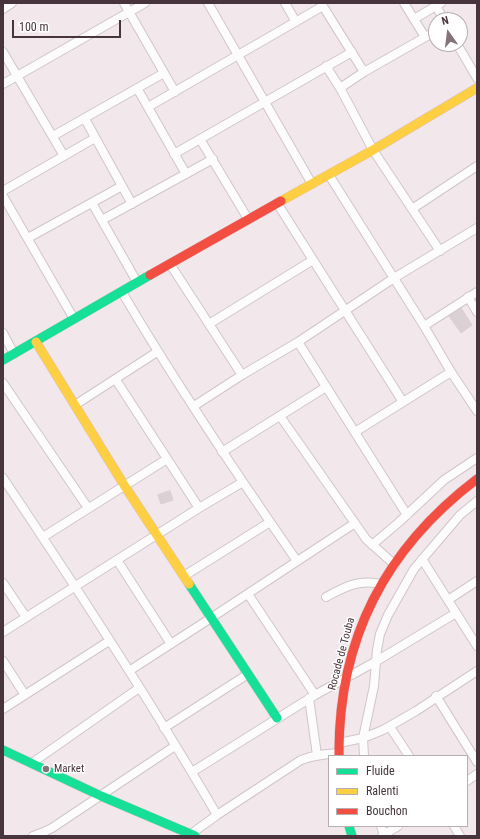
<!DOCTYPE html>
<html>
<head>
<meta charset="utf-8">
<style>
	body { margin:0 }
	#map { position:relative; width:480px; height:839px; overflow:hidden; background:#f2e8ec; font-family:"Roboto Condensed",sans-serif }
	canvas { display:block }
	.frame { position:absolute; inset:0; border:4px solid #48343d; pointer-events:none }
	.legend { position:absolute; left:328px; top:755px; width:140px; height:72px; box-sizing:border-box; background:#fff; border:1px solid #b6aeb1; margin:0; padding:5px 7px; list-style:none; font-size:12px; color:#48343d }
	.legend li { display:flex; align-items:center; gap:8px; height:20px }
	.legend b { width:20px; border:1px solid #b6aeb1 }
	.north { position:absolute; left:428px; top:12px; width:40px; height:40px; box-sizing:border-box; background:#fff; border:1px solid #b6aeb1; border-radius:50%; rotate:346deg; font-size:11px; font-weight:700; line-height:16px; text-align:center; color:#48343d }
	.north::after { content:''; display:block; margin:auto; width:14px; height:18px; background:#84737a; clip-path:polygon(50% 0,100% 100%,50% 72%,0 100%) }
	.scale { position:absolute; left:12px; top:20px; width:109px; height:18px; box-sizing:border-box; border:2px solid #48343d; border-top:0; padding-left:5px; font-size:12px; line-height:14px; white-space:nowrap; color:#48343d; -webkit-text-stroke:3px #fff; paint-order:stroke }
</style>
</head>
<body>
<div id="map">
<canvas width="480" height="839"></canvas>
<div class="frame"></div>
<ul class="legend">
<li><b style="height:5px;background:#16e098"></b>Fluide</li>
<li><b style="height:5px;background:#ffcf43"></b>Ralenti</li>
<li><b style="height:5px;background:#f24e42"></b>Bouchon</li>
</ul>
<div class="north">N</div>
<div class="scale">100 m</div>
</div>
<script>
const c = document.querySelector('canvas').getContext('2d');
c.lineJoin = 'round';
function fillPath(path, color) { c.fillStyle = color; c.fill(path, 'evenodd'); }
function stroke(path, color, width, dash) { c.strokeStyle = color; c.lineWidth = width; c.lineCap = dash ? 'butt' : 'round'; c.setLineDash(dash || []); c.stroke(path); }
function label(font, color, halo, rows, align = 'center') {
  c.font = font + ' "Roboto Condensed",sans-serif'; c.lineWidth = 3; c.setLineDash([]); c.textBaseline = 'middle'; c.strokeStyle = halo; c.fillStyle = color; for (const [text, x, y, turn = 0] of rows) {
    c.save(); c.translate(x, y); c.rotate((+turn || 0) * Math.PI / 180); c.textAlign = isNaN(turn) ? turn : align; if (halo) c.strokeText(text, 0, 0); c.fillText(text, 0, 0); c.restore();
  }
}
const building = new Path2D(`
	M461,308L472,325L461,333L449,316Z
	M170,491L173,500L161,504L158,495Z`);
fillPath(building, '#dbd1d5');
stroke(building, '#daced3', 1);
const street = new Path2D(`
	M124,3L175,92
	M208,3L312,184
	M285,3L296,22
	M321,3L364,72
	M404,3L425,37
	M436,6L444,20
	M3,9L12,3
	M414,19L441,3
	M457,44L477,78
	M3,52L64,156
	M326,66L340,88L373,150L440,251
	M3,84L145,3
	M137,88L186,174
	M340,88L364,72L436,31
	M148,107L323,6
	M85,119L132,204
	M53,136L164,73
	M200,139L248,219
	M174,154L352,52
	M329,175L424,326L451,372L477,411
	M3,191L95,138
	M3,196L74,319
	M92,203L137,282
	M277,203L403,402
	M412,209L477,166
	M102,220L213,159
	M28,238L122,186
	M170,264L242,375
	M122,292C176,384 236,473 297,561
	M468,297L477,312
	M209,324L313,260
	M424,326L477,292
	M3,333L14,354
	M298,342L407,515
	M116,380L199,508
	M3,383L88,508
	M75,405L157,352
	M194,406L242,375L298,342L394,278L477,228
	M280,416L366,539L395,565
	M355,432L451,372
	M222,452L326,387
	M3,478C77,588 150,700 217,815
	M43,537L167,459
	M372,545L398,523L444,480L477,458
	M422,559L477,646
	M117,560L171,644
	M184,576L270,522
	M3,583L26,617
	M248,594L315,695
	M326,597C345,587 358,579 381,584
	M448,600L477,581
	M3,632L199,508L243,482
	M3,661L25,695
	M129,671L211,618L355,523
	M436,696L477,762
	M309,698L317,755
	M3,709L109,641
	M390,727L409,756
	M164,728L248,674
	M339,743L363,738L383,730L416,711L477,671
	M364,756L363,738L374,686L377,650L380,634L388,615L414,569L460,515L477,501
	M32,763L139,688
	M192,772L315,695L375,662L456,613
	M467,781L477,774
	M381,826L384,835
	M454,826L460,836
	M191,834L217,815L301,760C313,755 326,754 339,753
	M33,836L44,832L52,828L175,746
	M382,836L398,826`);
const fast = new Path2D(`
	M3,360L150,275
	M189,584L277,718
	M3,750L101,796L195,836
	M349,826L352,836`);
const slow = new Path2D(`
	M281,201L373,150L477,88
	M36,342L124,485L189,584`);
const jam = new Path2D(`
	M150,275L281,201
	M339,756C338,639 385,549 477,479`);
stroke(street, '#d0c5ca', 10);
stroke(fast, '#d6c3c9', 10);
stroke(slow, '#d6c3c9', 10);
stroke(jam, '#d6c3c9', 10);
stroke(street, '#fdfcfc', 8);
stroke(fast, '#16e098', 9);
stroke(slow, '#ffcf43', 9);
stroke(jam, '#f24e42', 9);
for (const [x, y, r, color] of [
	[46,769,4,"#84737a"]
]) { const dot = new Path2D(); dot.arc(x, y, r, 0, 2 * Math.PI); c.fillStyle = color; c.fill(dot); stroke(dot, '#fff', 1.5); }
label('11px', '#48343d', '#fff', [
	["Rocade de Touba",342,654,-75]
]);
label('11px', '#48343d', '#fff', [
	["Market",54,769]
], 'left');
</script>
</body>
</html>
